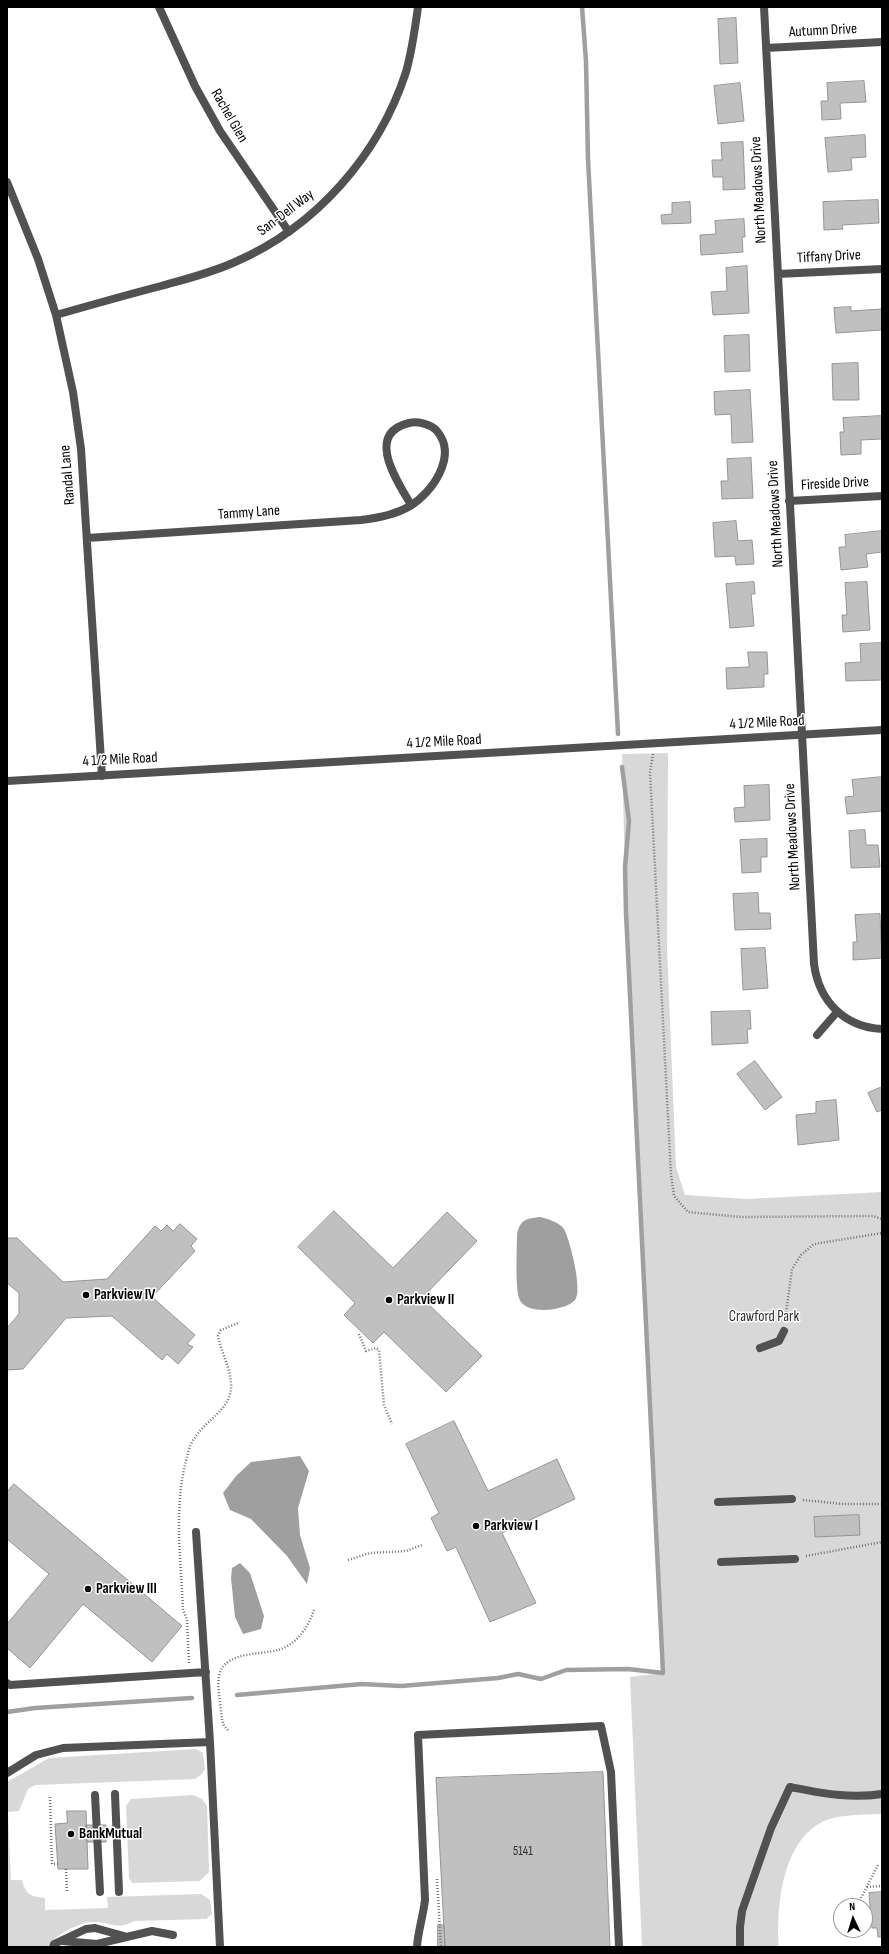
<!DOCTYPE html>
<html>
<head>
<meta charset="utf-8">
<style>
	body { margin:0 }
	#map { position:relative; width:889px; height:1954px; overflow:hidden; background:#fff; font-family:"Sofia Sans Condensed",sans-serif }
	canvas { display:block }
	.frame { position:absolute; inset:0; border:8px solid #000; pointer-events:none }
	.north { position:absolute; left:833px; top:1898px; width:40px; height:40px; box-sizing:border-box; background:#fff; border:1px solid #999; border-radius:50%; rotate:356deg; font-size:11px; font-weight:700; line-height:16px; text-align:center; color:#000 }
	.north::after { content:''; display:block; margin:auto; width:14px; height:18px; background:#000; clip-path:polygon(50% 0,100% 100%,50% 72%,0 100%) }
</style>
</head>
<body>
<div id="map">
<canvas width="889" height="1954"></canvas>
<div class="frame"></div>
<div class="north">N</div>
</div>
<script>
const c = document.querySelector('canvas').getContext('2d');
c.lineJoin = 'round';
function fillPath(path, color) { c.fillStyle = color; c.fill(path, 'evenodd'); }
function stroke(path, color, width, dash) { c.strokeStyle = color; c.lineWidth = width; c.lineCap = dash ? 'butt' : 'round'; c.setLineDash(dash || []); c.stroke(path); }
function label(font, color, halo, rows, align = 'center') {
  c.font = font + ' "Sofia Sans Condensed",sans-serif'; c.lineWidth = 3; c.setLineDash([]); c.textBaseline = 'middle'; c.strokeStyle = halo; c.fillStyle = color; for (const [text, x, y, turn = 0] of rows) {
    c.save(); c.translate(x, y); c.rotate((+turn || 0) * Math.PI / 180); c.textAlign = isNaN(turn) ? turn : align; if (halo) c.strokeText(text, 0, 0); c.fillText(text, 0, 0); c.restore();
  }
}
fillPath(new Path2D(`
	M668,753L667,949L676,1167L685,1195L747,1199L882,1192V1814C864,1815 841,1814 824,1821C782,1841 776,1906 779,1947H642L630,1677L663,1673L626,913L622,754Z
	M196,1749L203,1753L205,1769L201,1775L195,1779L35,1785L28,1789L19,1811L8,1812L11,1880H22C26,1895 30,1896 45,1898V1910L108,1908L107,1897L201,1894L210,1900L212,1914L206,1919L134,1921C116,1931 110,1921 92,1922C81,1922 52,1936 48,1947H7V1782L49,1758Z
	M193,1795L202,1799L207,1806L209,1872L200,1881L132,1883L129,1878L126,1806L131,1799Z`), '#d8d8d8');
fillPath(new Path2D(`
	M540,1217C548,1219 559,1222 564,1229C570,1240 583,1291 575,1300C566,1311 524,1316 519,1298C515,1284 517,1250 517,1234C521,1219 525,1219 540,1217Z
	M300,1456L309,1471L298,1508L300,1535L310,1568L307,1584L287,1556L251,1519L230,1510L223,1493L236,1476L251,1462Z
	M240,1563L250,1573L264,1616L261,1629L243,1634L235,1617L231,1578L232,1568Z`), '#9f9f9f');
stroke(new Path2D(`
	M582,7L586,61L588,159L618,734
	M237,1695L362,1684L401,1686L498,1678L518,1674L541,1679L566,1670L628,1669L663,1673L626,913L625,867L629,821L622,767
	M7,1712L35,1708L192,1698`), '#9f9f9f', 4.5);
const building = new Path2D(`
	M736,18L738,63L720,64L718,19Z
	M864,81L866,102L840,103L841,119L822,120L821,101H828L827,83Z
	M740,83L744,121L718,124L714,86Z
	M865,135L866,157L851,158L852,170L828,172L825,138Z
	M743,142L745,189L723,190V177H713L712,160H722L721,143Z
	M878,200L879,223L842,225L843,229L824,230L823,202Z
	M690,202L691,223L662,224L661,215L672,214V203Z
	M744,219L745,237H742L743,252L701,255L700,235L716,234L715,221Z
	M747,266L749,313L713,315L711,292L727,291L726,268Z
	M851,307V311L882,309V330L836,333L834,308Z
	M749,335L750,371L725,372L724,336Z
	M858,363L859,400H833L832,364Z
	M750,390L753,442L732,443L731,414L715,415L714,392Z
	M882,416V439L861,440V454L841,455L840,432H844L843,418Z
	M751,458L753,498L722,499L721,481H728L727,459Z
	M736,521L738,541L752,540L754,564L736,565L735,556L715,557L713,523Z
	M882,531V552L866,554L868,567L841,570L839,547H846L845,535Z
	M754,582L755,594H751L754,626L730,628L726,584Z
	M867,582L870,630L843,632L842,615H847L845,583Z
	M882,643V680L846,681L845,663L861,662L860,644Z
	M748,652H767L768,674H764V687L727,689L726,668L749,667Z
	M882,777V811L847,814L845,797L854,796L852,780Z
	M769,785L770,820L735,822L734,808L745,807L744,786Z
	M865,830L866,845H878L880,867L851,868L849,831Z
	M767,839V857H761V872L742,873L740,840Z
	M758,893L759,913H770L771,929L735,930L733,894Z
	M880,914L882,958L853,960V942H857L855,915Z
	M765,948L768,988L743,990L741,949Z
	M750,1011L751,1029H747L748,1043L712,1045L711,1012Z
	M755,1061L782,1097L765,1110L737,1074Z
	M882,1087V1110L877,1112L868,1093Z
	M836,1100L839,1140L798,1145L796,1115L816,1113V1102Z
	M334,1211L393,1268L447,1212L477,1241L422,1298L482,1356L446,1392L384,1332L373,1343L344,1315L355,1303L298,1247Z
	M180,1224L197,1239L191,1246L195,1251L152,1297L195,1335L187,1344L193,1347L178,1364L167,1354L162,1360L112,1316L66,1318L23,1369L7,1370V1328L19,1314V1293L7,1283V1238H17L63,1282L107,1279L155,1226L161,1231L167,1225L173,1231Z
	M454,1421L488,1491L557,1459L575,1499L502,1533L536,1603L490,1622L456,1547L447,1551L431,1518L439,1513L406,1444Z
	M14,1484L182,1626L152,1662L83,1604L30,1668L7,1648V1624L49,1574L7,1539V1492Z
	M859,1515L860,1535L815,1537L814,1517Z
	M603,1772L610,1947H445L436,1778Z
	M67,1811H86L88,1869H58L55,1824L67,1823Z
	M86,1825H106V1842H87Z
	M882,1892V1937H878L877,1928H872L869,1893Z
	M438,1925H444L445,1947H438Z`);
fillPath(building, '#c0c0c0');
stroke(building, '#959595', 1);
stroke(new Path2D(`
	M653,754L650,772L671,1175L674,1196L688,1212L741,1217L873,1216L882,1219
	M785,1321L792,1269L801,1255L814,1244L882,1233
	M359,1334L366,1351L376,1348L379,1350L384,1405L392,1424
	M803,1500L843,1504H882
	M806,1556L882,1542
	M348,1560L370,1553L406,1551L422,1545
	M189,1663L187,1619L183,1610C181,1562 174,1511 185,1465C187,1457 189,1445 194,1439C206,1419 233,1409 231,1383C230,1367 221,1352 218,1336L221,1330L238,1323
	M228,1730L224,1726L222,1720C221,1706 217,1689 219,1676C224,1651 260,1655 278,1650C296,1645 308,1628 314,1610
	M50,1797L52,1864H58
	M66,1869L67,1892
	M437,1879L441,1947
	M867,1887L882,1886
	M857,1906L878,1865
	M865,1922L871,1921
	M844,1931V1930`), '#737373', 2.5, [1, 2]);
stroke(new Path2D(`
	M760,1348L779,1341L784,1331
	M718,1502L792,1499
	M196,1532L210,1742L220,1947
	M721,1562L795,1559
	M7,1683L10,1685L206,1672
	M7,1773L36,1755L63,1748L210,1742
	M115,1794L119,1892
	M95,1795L100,1892
	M62,1941L97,1944L152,1931L173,1935
	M53,1947L54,1944L86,1929L95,1928L124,1936
	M417,1947C418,1931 423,1917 425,1900L418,1735L601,1726L611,1772L619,1947
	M740,1947V1927L742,1911L771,1828L790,1787C821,1793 850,1799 882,1794`), '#515151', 8);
stroke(new Path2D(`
	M159,7L195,86L220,131L289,232
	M764,7L814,964C819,1001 844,1027 882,1029
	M766,48L882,42
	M7,182L38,259L56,315L73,392L81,449L102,776
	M778,274L882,269
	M56,315C91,305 126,295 161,286C186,279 211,273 235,262C316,227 379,155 406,72C412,51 415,29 418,7
	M789,501L882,496
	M87,538L361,520C379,518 395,515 410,506C432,493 458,456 437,431C431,424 417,421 409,423C364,434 398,482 411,505
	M7,781L882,730
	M817,1035L837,1012`), '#515151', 8);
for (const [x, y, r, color] of [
	[86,1295,4,"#000"],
	[389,1300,4,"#000"],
	[476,1526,4,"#000"],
	[88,1589,4,"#000"],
	[71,1834,4,"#000"]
]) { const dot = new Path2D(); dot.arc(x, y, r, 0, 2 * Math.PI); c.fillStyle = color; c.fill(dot); stroke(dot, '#fff', 1.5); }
label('13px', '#303030', null, [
	["5141",523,1852]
]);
label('15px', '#000', '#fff', [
	["Autumn Drive",823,31,-3],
	["Rachel Glen",229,116,60],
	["North Meadows Drive",759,190,-93],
	["San-Dell Way",286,213,-37],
	["Tiffany Drive",829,257,-3],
	["Randal Lane",68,475,-95],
	["Fireside Drive",835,484,-3],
	["Tammy Lane",249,513,-4],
	["North Meadows Drive",776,514,-93],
	["4 1/2 Mile Road",767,723,-3],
	["4 1/2 Mile Road",444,742,-3],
	["4 1/2 Mile Road",120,760,-3],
	["North Meadows Drive",793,837,-93]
]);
label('bold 15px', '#000', '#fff', [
	["Parkview IV",94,1295],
	["Parkview II",397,1300],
	["Parkview I",484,1526],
	["Parkview III",96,1589],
	["BankMutual",79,1834]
], 'left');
label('15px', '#2f2f2f', '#fff', [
	["Crawford Park",764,1317]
]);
</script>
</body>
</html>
